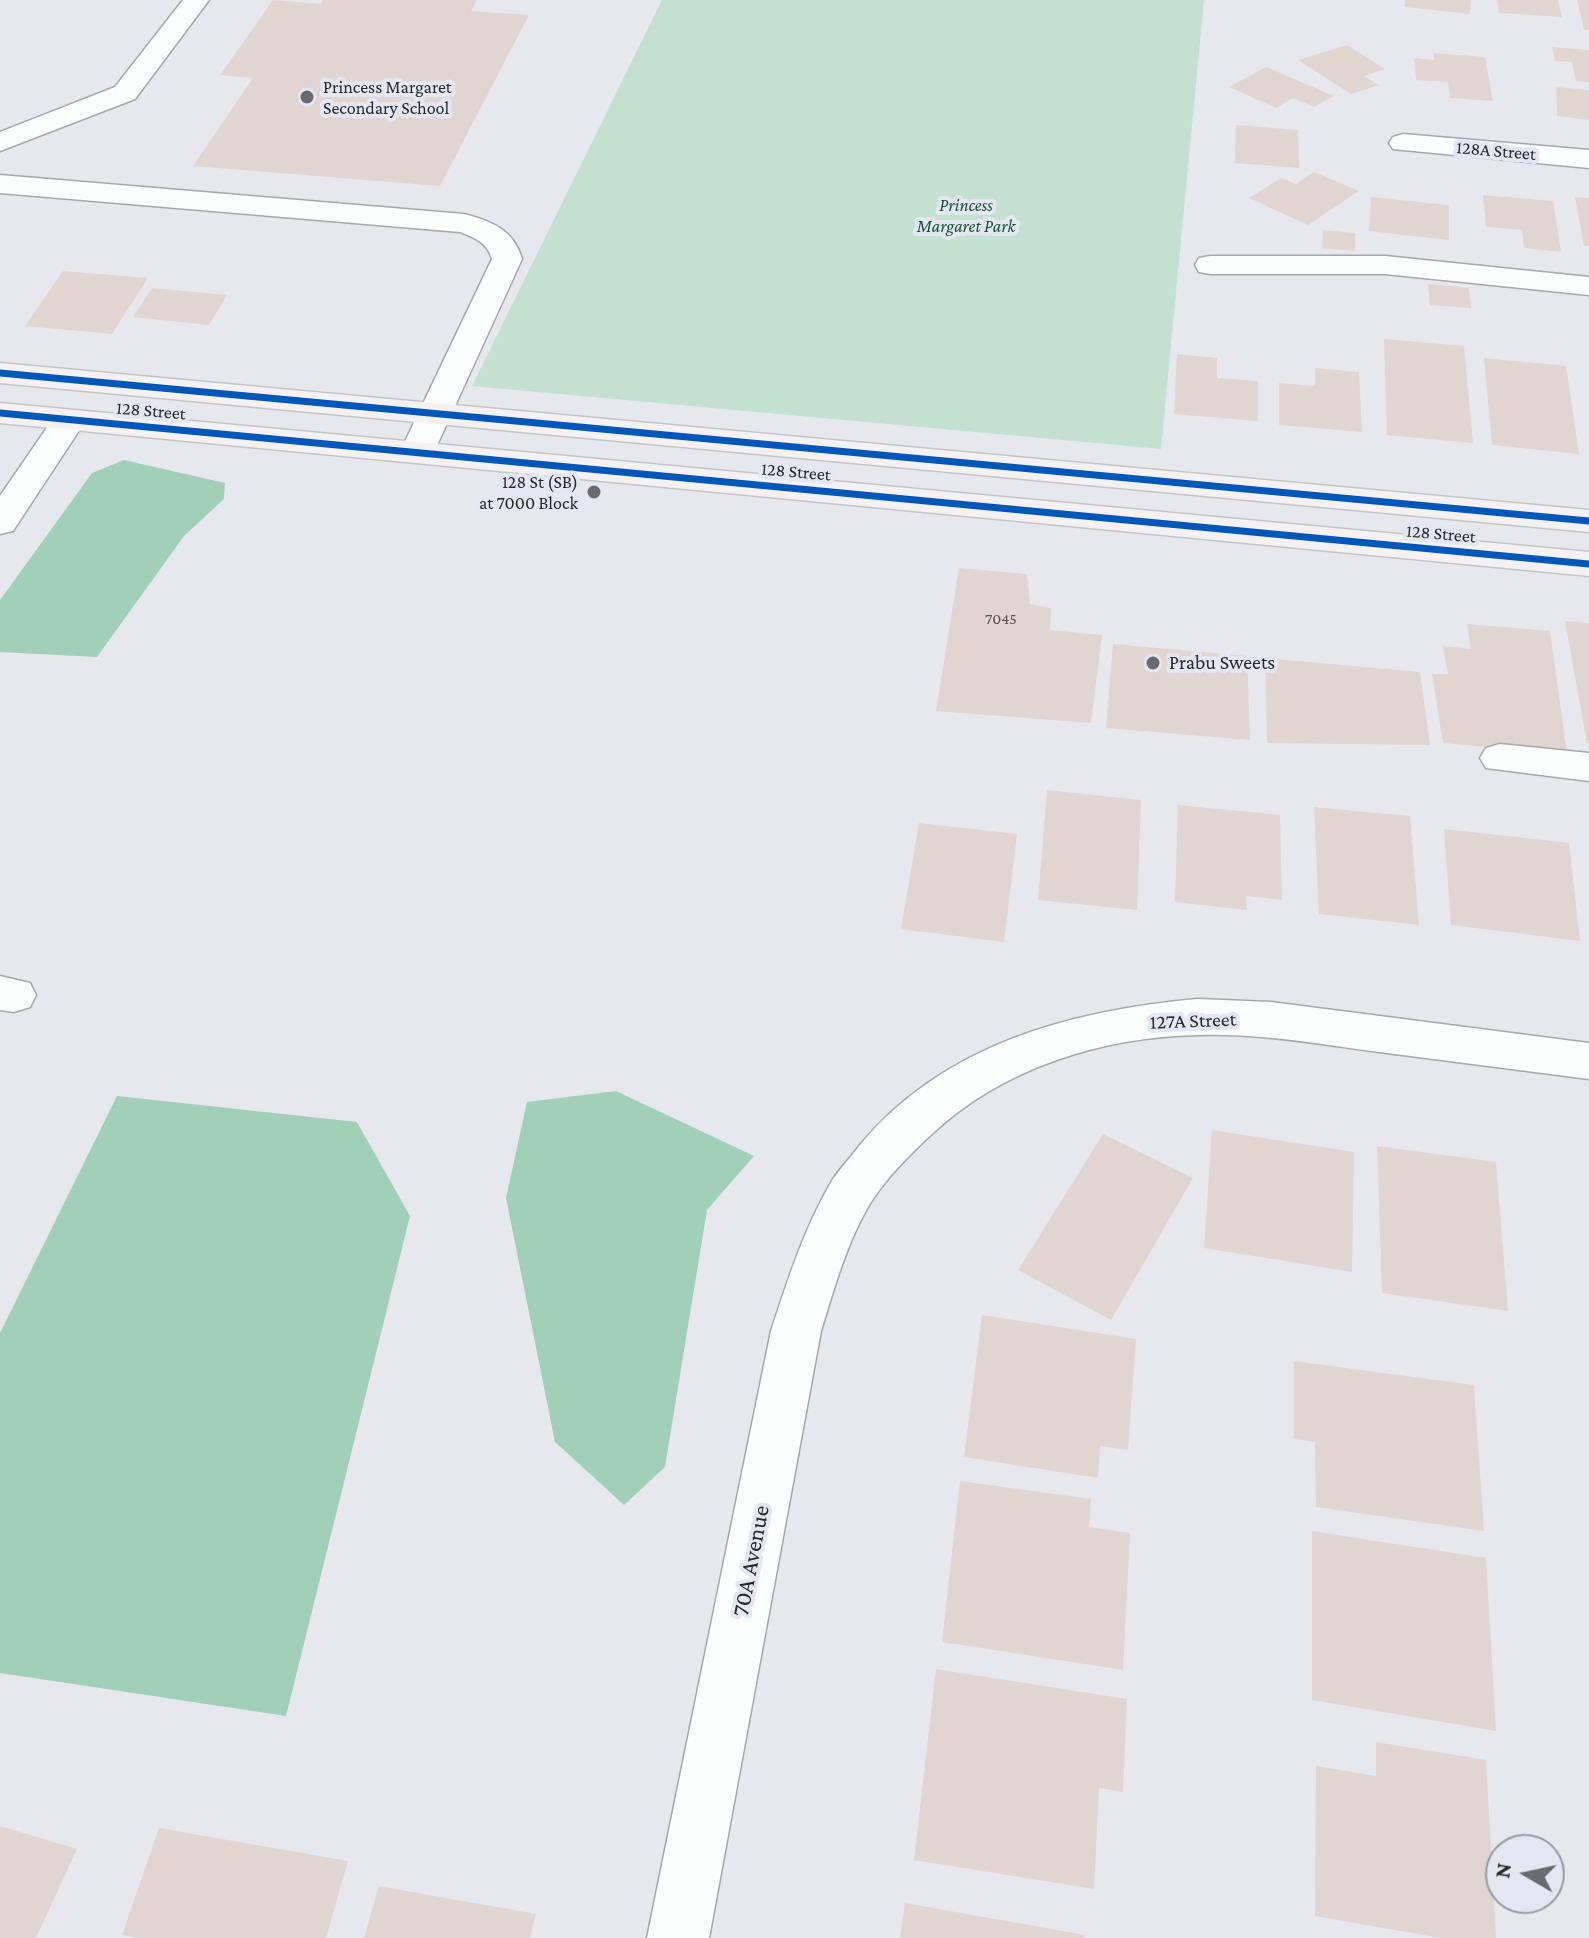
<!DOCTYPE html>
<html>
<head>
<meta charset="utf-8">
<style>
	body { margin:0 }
	#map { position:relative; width:1589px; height:1938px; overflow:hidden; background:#e7e8ee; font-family:"Crimson Pro",serif }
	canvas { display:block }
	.north { position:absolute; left:1485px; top:1834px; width:80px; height:80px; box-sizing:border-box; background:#e4e7f1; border:2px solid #989ba2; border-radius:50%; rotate:279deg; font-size:22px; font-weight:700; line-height:32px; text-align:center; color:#26282b }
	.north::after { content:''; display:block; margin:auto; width:28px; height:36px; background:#6a6b6f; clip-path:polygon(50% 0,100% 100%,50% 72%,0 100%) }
</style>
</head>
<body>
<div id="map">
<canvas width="1589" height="1938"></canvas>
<div class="north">N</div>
</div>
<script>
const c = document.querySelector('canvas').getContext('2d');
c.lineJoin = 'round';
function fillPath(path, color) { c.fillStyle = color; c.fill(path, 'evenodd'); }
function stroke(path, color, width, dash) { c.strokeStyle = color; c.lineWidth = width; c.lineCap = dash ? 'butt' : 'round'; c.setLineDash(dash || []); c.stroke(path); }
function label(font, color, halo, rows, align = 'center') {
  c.font = font + ' "Crimson Pro",serif'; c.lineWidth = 8; c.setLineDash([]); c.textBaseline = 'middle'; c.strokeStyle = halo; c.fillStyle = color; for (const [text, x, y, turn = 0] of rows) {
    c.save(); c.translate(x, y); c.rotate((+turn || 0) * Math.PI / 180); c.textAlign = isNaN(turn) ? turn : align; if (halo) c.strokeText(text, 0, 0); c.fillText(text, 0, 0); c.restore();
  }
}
fillPath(new Path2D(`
	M662,0H1204L1161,449L472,386Z`), '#c3e0d1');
fillPath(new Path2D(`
	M124,460L225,483L224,499L184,536L97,657L0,652V600L92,473Z
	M616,1091L754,1156L707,1210L665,1467L624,1505L555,1442L506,1198L527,1102Z
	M117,1096L357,1122L410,1216L286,1716L0,1673V1333Z`), '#a2cfb8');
fillPath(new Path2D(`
	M273,0L321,4L323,0H477L471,11L529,15L440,186L193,166L253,78L220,75Z
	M1405,0H1471L1470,14L1405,7Z
	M1497,0H1558L1562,17L1499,13Z
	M1577,0H1589V30H1584Z
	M1347,45L1385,69L1364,76L1379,85L1351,94L1298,60Z
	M1552,47L1589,50V82L1576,81L1572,62L1555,61Z
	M1434,53L1485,57L1493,101L1450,98L1448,82L1416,80L1414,58L1434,60Z
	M1266,67L1334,96L1314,107L1293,98L1276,108L1229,87Z
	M1556,87L1589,90V120L1557,116Z
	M1236,125L1298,130L1299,168L1235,163Z
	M1314,172L1359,191L1308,225L1249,198L1281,178L1296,184Z
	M1483,195L1553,201L1561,252L1524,248L1522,230L1486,227Z
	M1371,197L1449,205V240L1369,231Z
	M1575,197L1589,198V246H1584Z
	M1323,230L1355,233V251L1322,248Z
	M63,271L148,278L112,334L25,326Z
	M1428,284L1469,288L1471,308L1430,305Z
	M152,288L227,295L209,325L133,317Z
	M1384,339L1464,346L1473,443L1387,435Z
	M1177,354L1217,358V378L1258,381V421L1174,414Z
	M1484,358L1566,366L1579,454L1492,445Z
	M1315,368L1359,372L1362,432L1279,425V383L1315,386Z
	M959,568L1027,574L1030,604L1051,608L1050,630L1102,635L1091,723L936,711Z
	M1565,621L1589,623V743H1587Z
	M1467,624L1550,631L1567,754L1443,743L1432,674H1448L1443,646L1471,649Z
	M1113,644L1247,656L1250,740L1106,728Z
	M1265,658L1420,672L1430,745L1267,743Z
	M1047,790L1141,800L1137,910L1038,900Z
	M1178,805L1280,815L1282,900L1246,896L1247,910L1175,902Z
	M1314,807L1410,816L1419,925L1319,914Z
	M919,823L1017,834L1004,942L901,929Z
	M1444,829L1569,843L1580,941L1451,925Z
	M1212,1130L1354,1152L1352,1272L1204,1248Z
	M1103,1134L1193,1178L1111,1320L1018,1270Z
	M1377,1146L1496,1162L1508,1311L1382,1293Z
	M982,1315L1136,1339L1128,1450L1100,1446L1098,1478L964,1457Z
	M1294,1361L1474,1385L1484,1531L1316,1507L1315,1442L1294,1439Z
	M960,1481L1091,1499L1089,1527L1130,1533L1123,1670L942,1642Z
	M1312,1531L1486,1558L1496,1731L1312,1700Z
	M936,1669L1127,1699L1123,1792L1099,1788L1094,1889L914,1860Z
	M1376,1742L1486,1760L1496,1938H1440L1315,1916L1316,1766L1376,1776Z
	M0,1826L77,1849L36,1938H0Z
	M159,1828L348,1861L326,1938H140L122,1935Z
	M379,1886L536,1914L530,1938H364Z
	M905,1903L1085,1935L1084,1938H900Z`), '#e0d5d1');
const minor = new Path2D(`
	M183,0H209L135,99L0,151V132L115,87Z
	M1403,134L1589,150V168L1393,149L1389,143L1393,137Z
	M0,175L464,214C491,221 514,230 522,259L434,452L429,459L417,462L405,459L400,452L492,259C487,242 475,238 460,232L0,193Z
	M1210,256H1385L1589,277V295L1385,274H1210L1199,272L1195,265L1199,258Z
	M69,410L81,413L86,420L13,531L0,534V496L57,413Z
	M1500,744L1589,753V781L1486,768L1480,758L1486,748Z
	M0,976L30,983L36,995L30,1007L14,1012L0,1010Z
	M1198,999L1271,1002L1589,1043V1079C1519,1070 1449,1061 1379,1052C1319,1044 1259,1033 1198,1035C1102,1037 1002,1068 932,1134C909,1155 884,1180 868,1207C846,1245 834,1289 821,1331L709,1938H647L771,1331C788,1279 805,1226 833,1179C841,1167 852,1156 860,1145C944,1044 1072,1010 1198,999Z`);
const major = new Path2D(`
	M0,363L1589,510V532L0,383Z
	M0,403L1589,552V576L0,423Z`);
stroke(minor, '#a6a7aa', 3);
stroke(major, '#c3c4c6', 3);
fillPath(minor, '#fbfcfc');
fillPath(major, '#f5f1f2');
stroke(new Path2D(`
	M0,373L1589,521
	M0,413L1589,564`), '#0057b8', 7);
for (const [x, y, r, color] of [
	[307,97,8,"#6a6b6f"],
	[594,492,8,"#6a6b6f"],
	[1153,663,8,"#6a6b6f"]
]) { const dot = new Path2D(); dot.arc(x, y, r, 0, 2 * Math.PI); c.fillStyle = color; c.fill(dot); stroke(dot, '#e4e7f1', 3); }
label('16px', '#545354', null, [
	["7045",1001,619]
]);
label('18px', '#26282b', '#e4e7f1', [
	["Princess Margaret",323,87],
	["Secondary School",323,108],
	["128 St (SB)",578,482,"right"],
	["at 7000 Block",578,503,"right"]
], 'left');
label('18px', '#26282b', '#e4e7f1', [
	["128A Street",1496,151,5],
	["128 Street",151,411,5],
	["128 Street",796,472,5],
	["128 Street",1441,534,5]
]);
label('italic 18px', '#165435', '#e4e7f1', [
	["Princess",966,205],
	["Margaret Park",966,226]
]);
label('20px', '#26282b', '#e4e7f1', [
	["Prabu Sweets",1169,663]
], 'left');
label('20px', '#26282b', '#e4e7f1', [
	["127A Street",1193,1021,-2]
]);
label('24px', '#26282b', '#e4e7f1', [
	["70A Avenue",751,1561,-79]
]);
</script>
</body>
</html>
